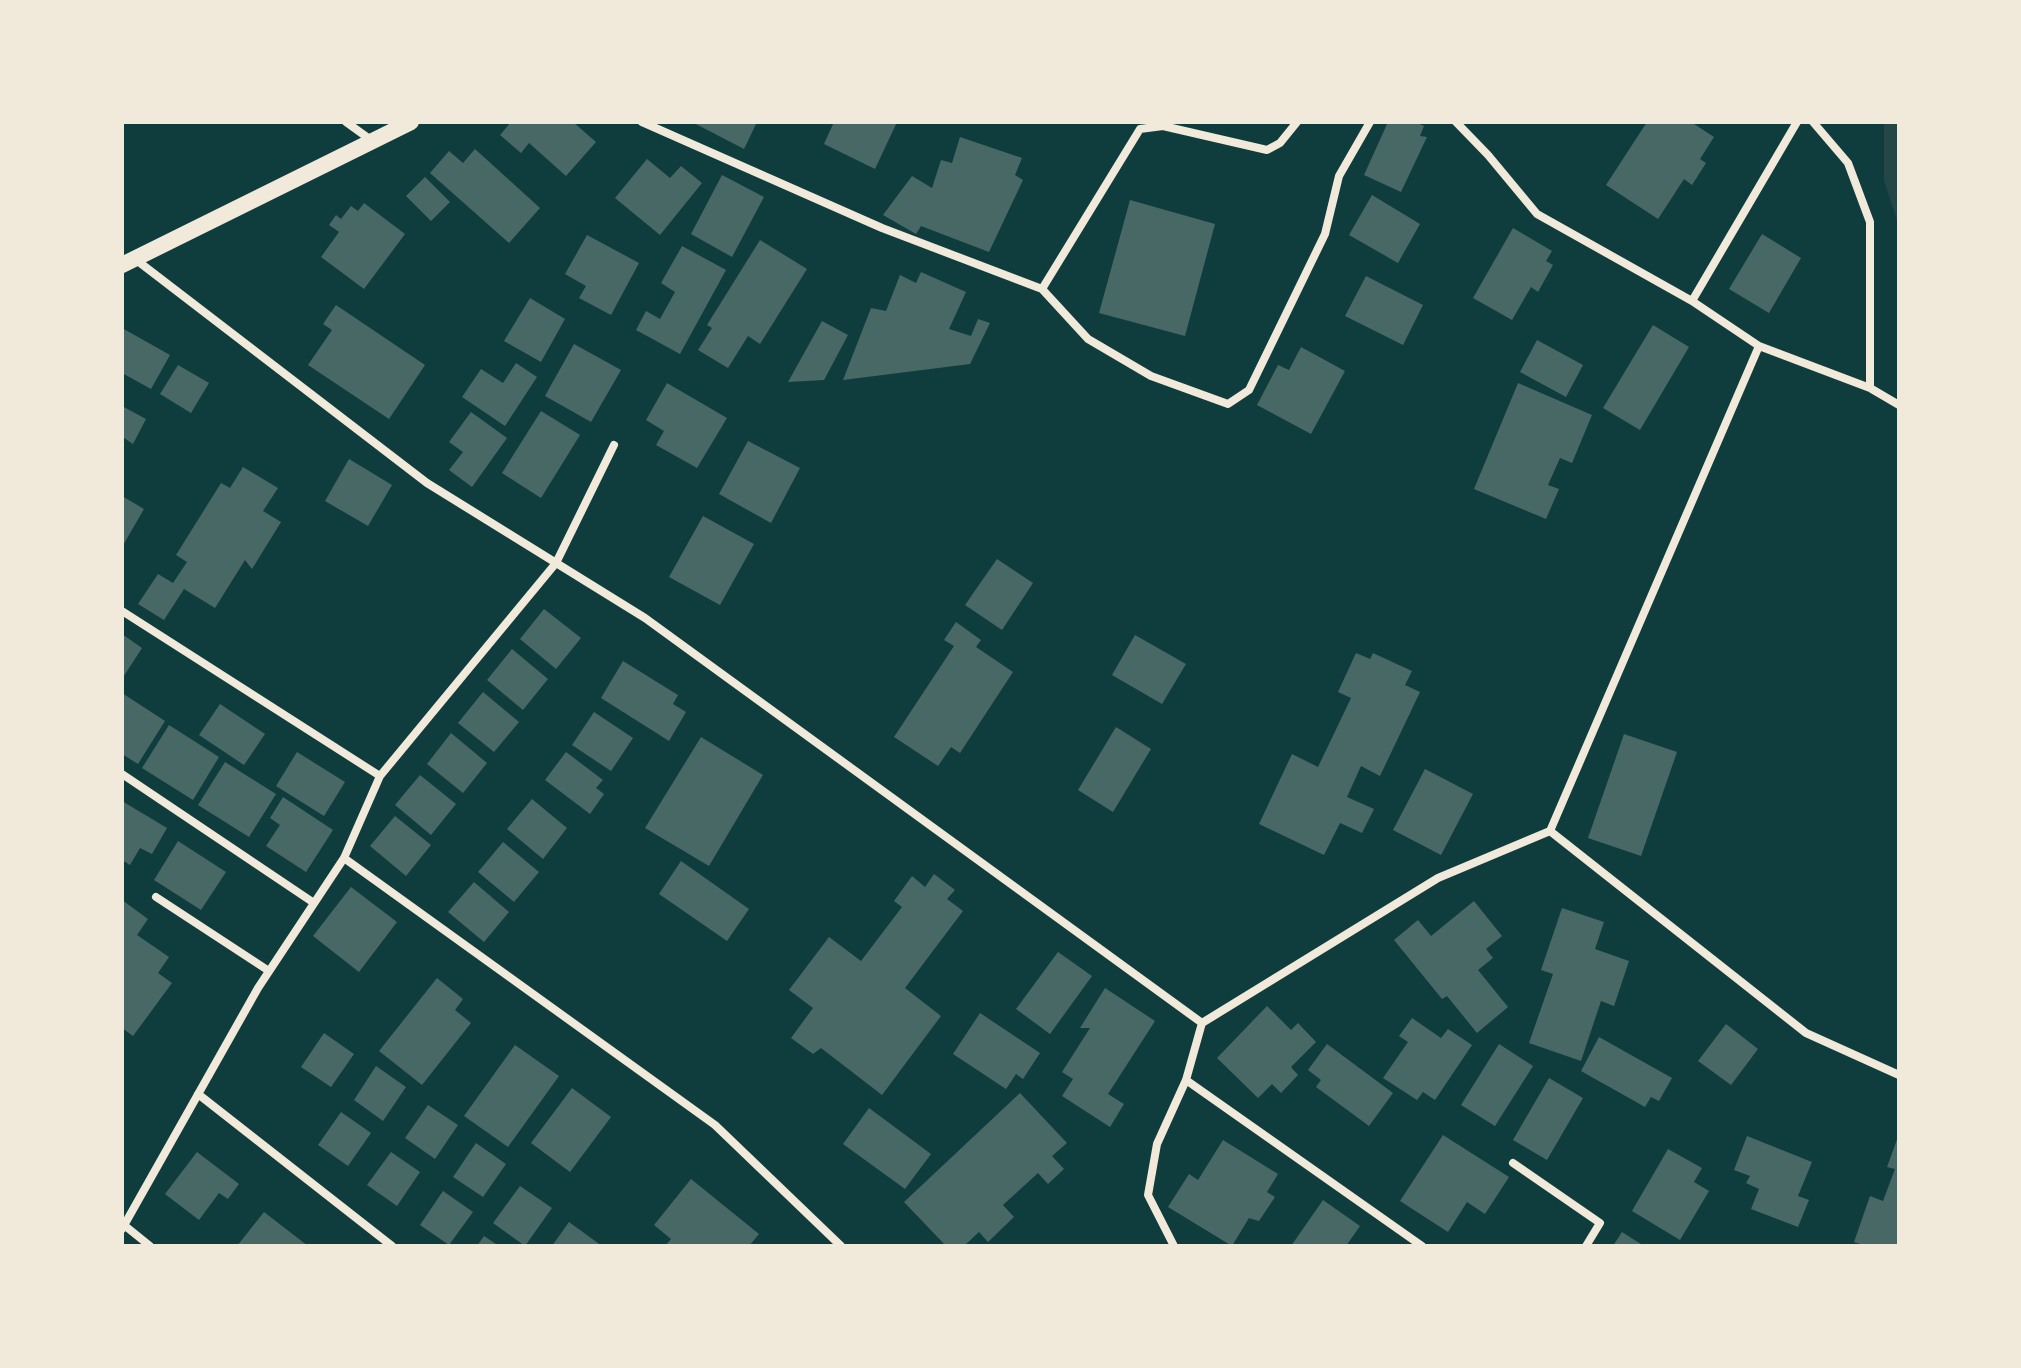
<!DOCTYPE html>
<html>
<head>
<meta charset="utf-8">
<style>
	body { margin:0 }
	#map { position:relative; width:2021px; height:1368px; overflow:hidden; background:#0f3d3e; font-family:Bitter,serif }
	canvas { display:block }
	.frame { position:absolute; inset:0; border:124px solid #f1e9da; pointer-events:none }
</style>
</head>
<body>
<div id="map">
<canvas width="2021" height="1368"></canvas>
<div class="frame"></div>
</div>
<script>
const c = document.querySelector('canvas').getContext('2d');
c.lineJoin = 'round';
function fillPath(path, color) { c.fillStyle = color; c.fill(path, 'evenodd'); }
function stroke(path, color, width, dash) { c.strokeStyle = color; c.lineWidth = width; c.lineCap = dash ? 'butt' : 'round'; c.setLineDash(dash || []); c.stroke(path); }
fillPath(new Path2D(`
	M1884,122H1899V226L1884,181Z`), '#244646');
fillPath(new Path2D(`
	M511,122H573L596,142L566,176L529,143L521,153L500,135Z
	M692,122H757L744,149Z
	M834,122H897L875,169L824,144Z
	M1388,122H1415L1424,126L1420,136L1427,137L1401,192L1364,175Z
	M1647,122H1691L1714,137L1700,159L1706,163L1692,185L1684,179L1658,219L1606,185Z
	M960,137L1022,158L1015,175L1023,180L989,252L921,226L916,234L883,215L912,176L932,188L941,160L952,163Z
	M475,149L540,208L509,243L430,173L449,151L463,163Z
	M647,159L670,178L681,166L702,183L660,235L615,198Z
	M722,175L764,197L732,257L691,234Z
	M425,177L450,202L431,221L406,196Z
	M1372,195L1420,224L1398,263L1349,235Z
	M1130,200L1215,224L1185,336L1099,313Z
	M364,203L405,234L364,289L321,257L339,232L329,225L336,215L341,219L351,206L358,211Z
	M1513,228L1552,251L1546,261L1553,265L1538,292L1531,287L1512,320L1473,298Z
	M1762,234L1801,258L1769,313L1729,289Z
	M587,235L639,263L611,315L579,298L586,286L565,274Z
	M760,240L807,269L760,344L748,336L728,368L698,350L712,328L707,325Z
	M682,246L726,270L680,354L636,330L646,311L660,319L675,292L661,283Z
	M921,272L966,292L949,329L971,336L978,319L990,323L970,364L843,380L871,308L886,311L900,275L916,283Z
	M1366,276L1423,305L1403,345L1345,316Z
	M530,298L565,319L541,362L504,341Z
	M336,305L425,365L389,419L308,365L332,330L323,324Z
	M822,321L848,335L824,380L788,382Z
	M1653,325L1689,347L1640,430L1603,408Z
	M122,328L170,355L151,389L122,373Z
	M1537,340L1583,365L1566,397L1520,372Z
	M574,344L621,370L591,422L545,396Z
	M1301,347L1345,371L1311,434L1257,405L1278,365L1289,370Z
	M516,363L537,377L505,426L462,397L481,369L503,383Z
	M178,365L209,383L191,413L160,394Z
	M667,383L727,418L697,468L656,445L664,431L646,420Z
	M1518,383L1592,415L1572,463L1560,458L1548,485L1559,489L1546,519L1474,489Z
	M122,406L146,419L133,444L124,438L122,443Z
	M541,411L580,435L541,498L502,473Z
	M471,412L507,438L472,487L449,470L463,452L449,442Z
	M748,441L800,468L771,523L719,494Z
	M349,459L392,485L368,526L325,501Z
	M243,467L278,488L263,511L281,522L252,569L245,560L215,608L184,589L164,620L138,604L158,574L173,583L187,562L176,555L221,483L230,488Z
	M122,496L144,509L122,547Z
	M703,516L754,544L720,605L669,577Z
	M997,559L1033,583L1002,630L965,605Z
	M544,609L581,638L556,669L520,639Z
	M956,622L981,640L976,647L1013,672L960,753L951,747L938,766L894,737L954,646L944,640Z
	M122,634L142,648L122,679Z
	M1135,635L1186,664L1162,704L1112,675Z
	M512,649L548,679L523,710L487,680Z
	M1356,653L1370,659L1373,653L1412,671L1405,685L1420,692L1380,776L1361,766L1347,797L1374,809L1362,833L1340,823L1324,855L1259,824L1292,754L1318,767L1351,698L1338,692Z
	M623,661L678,695L673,704L686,712L669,741L601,698Z
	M483,692L519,722L494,752L458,723Z
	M122,693L165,721L138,764L122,754Z
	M220,704L265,734L244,765L199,735Z
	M594,712L633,738L611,771L572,745Z
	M169,725L219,757L193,800L142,768Z
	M1116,727L1151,749L1113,812L1078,790Z
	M451,733L487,763L463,793L427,764Z
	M1624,734L1677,752L1641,856L1588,838Z
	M701,737L763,775L709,866L645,828Z
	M297,752L345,782L324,816L276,786Z
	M566,752L603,780L596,788L604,794L590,814L545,780Z
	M225,762L276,794L249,837L198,805Z
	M1425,769L1473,794L1441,855L1393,830Z
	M420,775L456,804L431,835L395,805Z
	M283,797L333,830L306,872L266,846L280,825L270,818Z
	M532,799L567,828L543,859L507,829Z
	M122,801L167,828L152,854L140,848L130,865L122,860Z
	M395,816L431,845L406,876L370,846Z
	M178,841L226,872L201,910L154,880Z
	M503,842L539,872L514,902L478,872Z
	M681,861L749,909L727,941L659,894Z
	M934,874L955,890L947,899L963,911L905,988L941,1016L882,1095L821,1048L813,1054L791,1038L813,1008L789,990L829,937L861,961L902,907L894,901L912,876L925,887Z
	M474,882L509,912L484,942L448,912Z
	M351,887L397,922L359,972L313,936Z
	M122,900L148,919L137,935L169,957L158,973L172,983L133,1036L122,1028Z
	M1474,901L1502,936L1486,949L1493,958L1478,970L1508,1007L1477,1033L1447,996L1442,999L1394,940L1418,920L1431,936Z
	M1562,908L1604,922L1595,949L1629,961L1614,1006L1601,1001L1581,1061L1529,1043L1553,974L1541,970Z
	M1058,952L1092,976L1050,1034L1016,1009Z
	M437,978L463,999L455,1010L471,1023L422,1085L379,1051Z
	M1105,988L1155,1021L1108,1094L1124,1104L1110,1127L1062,1096L1073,1079L1062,1072L1090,1028H1080Z
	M1267,1006L1291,1030L1298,1023L1316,1042L1291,1067L1298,1075L1281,1093L1272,1084L1258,1098L1217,1058Z
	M980,1013L1040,1053L1023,1079L1016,1074L1006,1089L953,1054Z
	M1412,1018L1441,1038L1448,1029L1472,1045L1435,1100L1423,1092L1417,1100L1383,1078L1408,1042L1399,1036Z
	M1726,1024L1758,1049L1731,1085L1698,1061Z
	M324,1033L354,1054L331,1087L301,1067Z
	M1599,1037L1672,1078L1659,1101L1651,1097L1645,1107L1581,1071Z
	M1327,1044L1393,1093L1369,1126L1316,1087L1321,1080L1308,1070Z
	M1499,1044L1533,1066L1495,1126L1461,1105Z
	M515,1045L559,1076L508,1147L464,1116Z
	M376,1066L406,1087L383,1121L354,1100Z
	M1549,1078L1583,1098L1547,1160L1513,1140Z
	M572,1088L611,1117L570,1172L531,1143Z
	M1020,1093L1067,1143L1052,1156L1064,1169L1048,1184L1038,1173L1003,1205L1014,1217L988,1242L979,1232L964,1246H946L904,1202Z
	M428,1105L458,1125L435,1159L405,1138Z
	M869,1108L931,1154L905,1189L843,1144Z
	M341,1112L371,1133L348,1166L318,1145Z
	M1899,1134V1246H1866L1854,1242L1870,1196L1883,1201L1895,1169L1887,1167Z
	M1443,1135L1509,1177L1485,1214L1467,1202L1448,1232L1400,1201Z
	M1747,1136L1812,1162L1798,1196L1809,1200L1798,1227L1751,1209L1759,1189L1746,1183L1750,1176L1734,1170Z
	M1223,1140L1278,1174L1267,1192L1275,1197L1259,1221L1249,1218L1232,1246L1168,1207L1189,1174L1198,1180Z
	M476,1143L506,1164L483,1197L453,1177Z
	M1668,1149L1702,1168L1694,1182L1709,1191L1680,1240L1632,1211Z
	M197,1152L239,1184L228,1199L219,1193L199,1220L165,1194Z
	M391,1152L420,1172L397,1206L367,1185Z
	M691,1179L759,1234L749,1246H665L671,1239L654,1225Z
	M520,1186L552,1208L525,1246L493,1223Z
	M443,1191L473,1212L449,1245L420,1225Z
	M1323,1200L1360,1226L1346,1246H1291Z
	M264,1212L308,1246H237Z
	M569,1222L602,1246H552Z
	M1622,1232L1644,1246H1613Z
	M484,1236L499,1246H477Z`), '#486865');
stroke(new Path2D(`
	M346,122L371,140
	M642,122L882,228L1042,289L1088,339L1151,376L1228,404L1249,390L1325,234L1339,176L1370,122
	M1456,122L1488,155L1537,214L1692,301L1759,346L1870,388L1899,405
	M1813,122L1848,163L1870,222V388
	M135,259L427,483L645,618L1202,1023L1186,1080L1157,1144L1148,1195L1174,1246
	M1042,289L1140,129L1163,126L1267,150L1280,143L1297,122
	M1692,301L1797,122
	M122,611L380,776
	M122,774L314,903
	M1550,831L1759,346
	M344,858L715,1125L841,1246
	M156,897L269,971
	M1202,1023L1438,878L1550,831L1806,1033L1899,1075
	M1186,1080L1422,1246
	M198,1094L392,1246
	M1513,1163L1600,1223L1586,1246
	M124,1225L150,1246
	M122,1229L258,988L344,858L380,776L556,563L614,445`), '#f1e9da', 8);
stroke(new Path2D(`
	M122,265L411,122`), '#f1e9da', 16);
</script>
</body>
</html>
